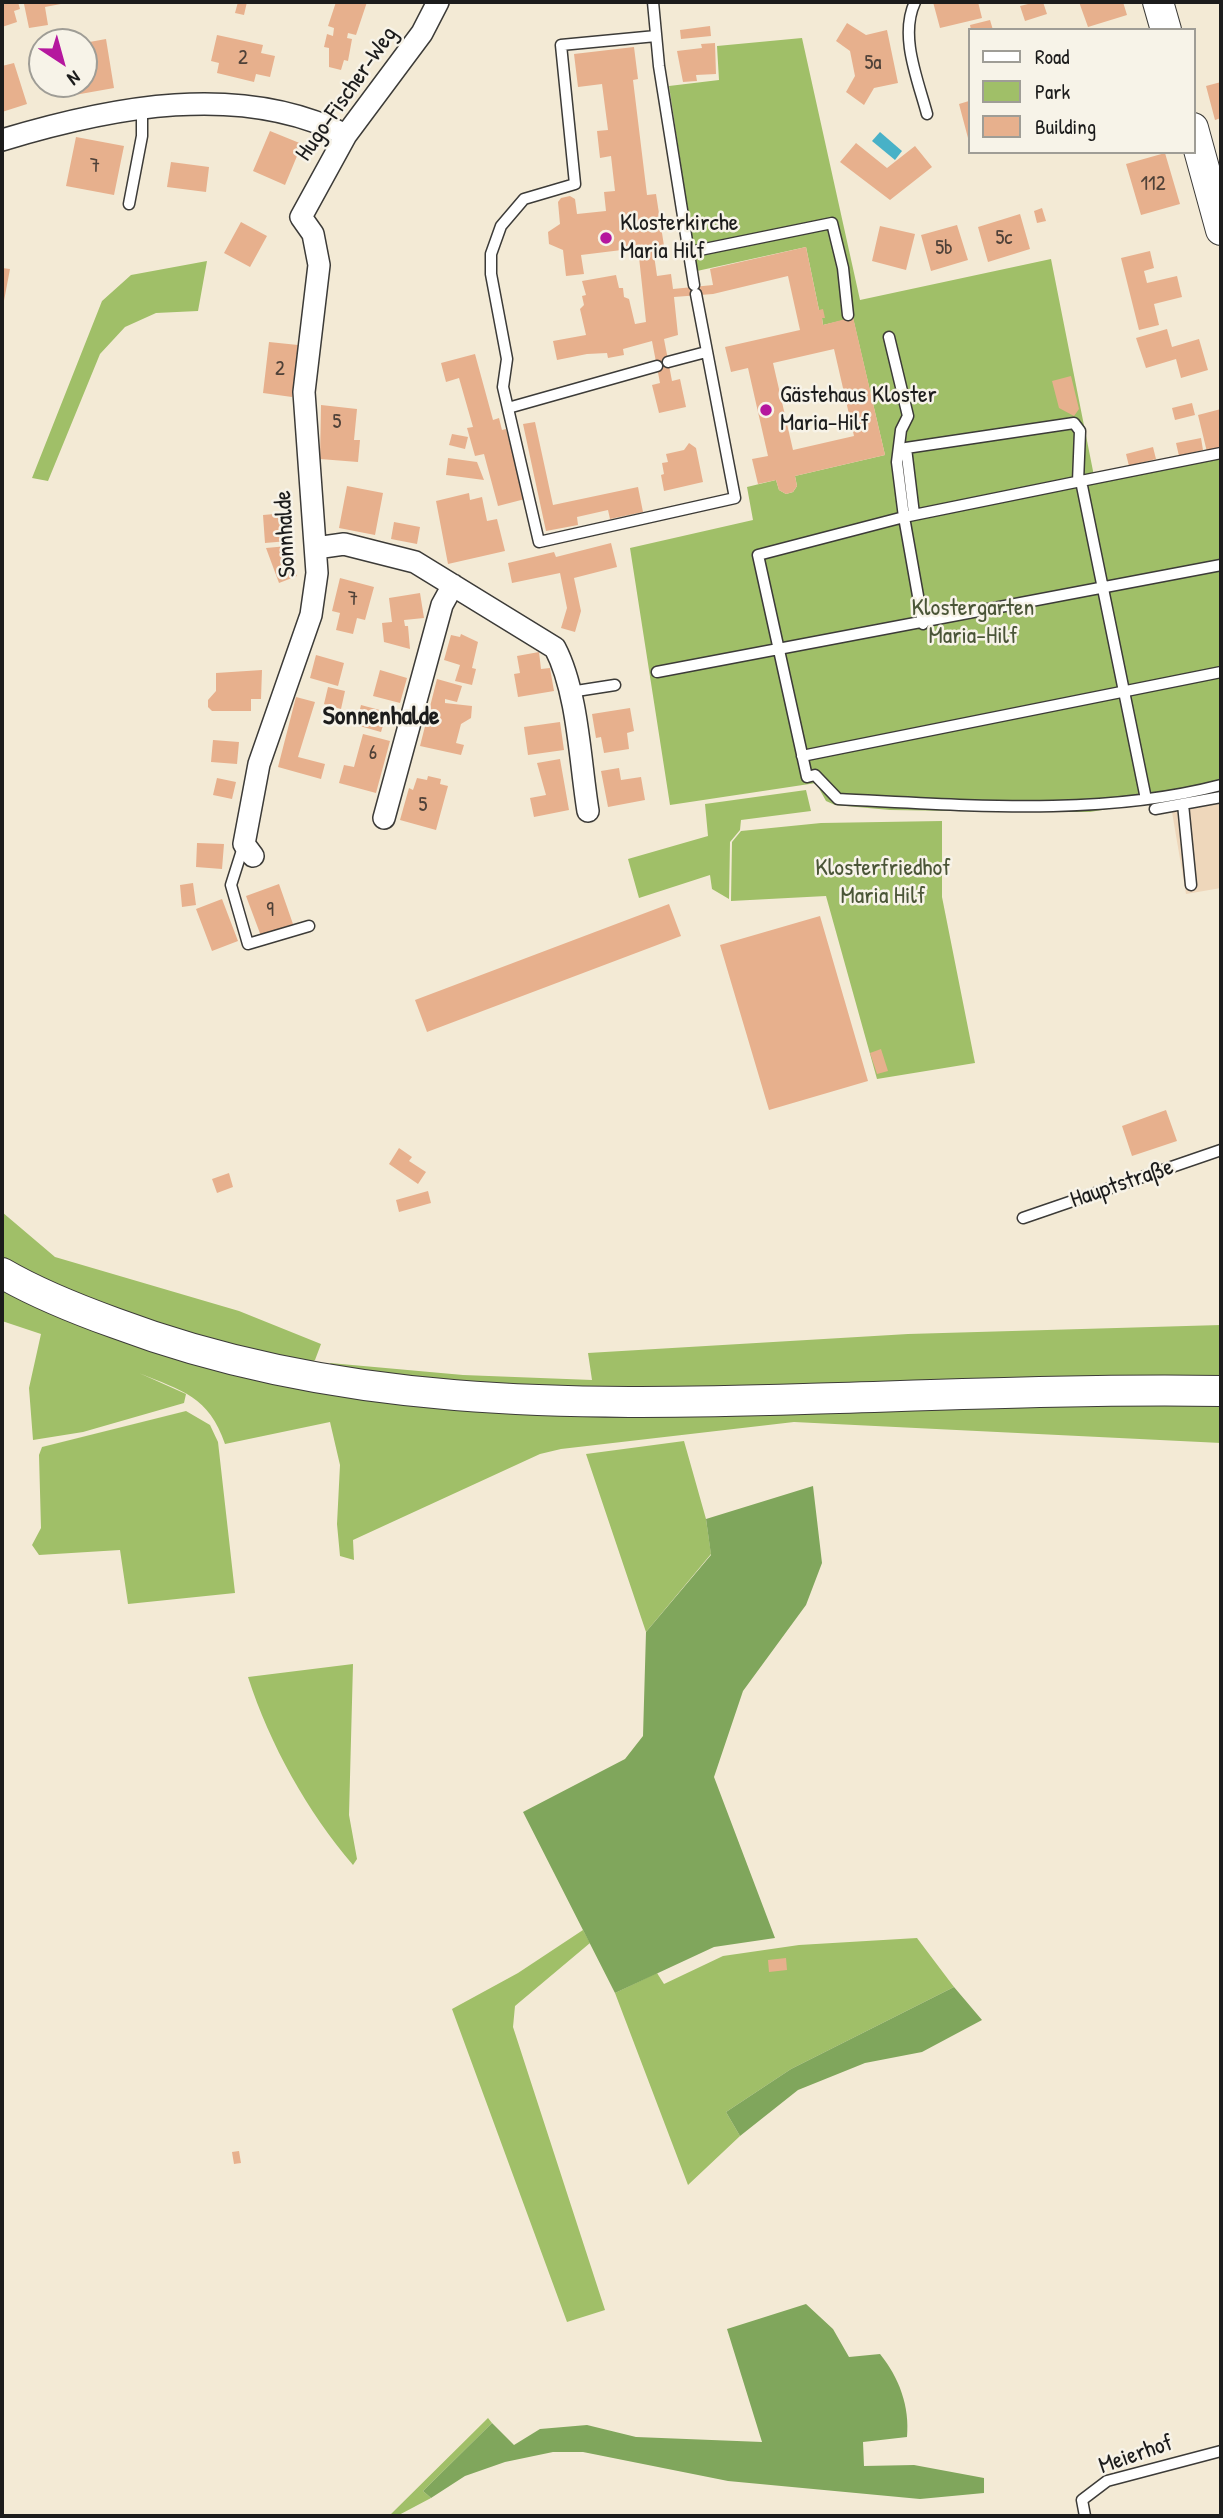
<!DOCTYPE html>
<html>
<head>
<meta charset="utf-8">
<style>
	body { margin:0 }
	#map { position:relative; width:1223px; height:2518px; overflow:hidden; background:#f3ead5; font-family:"Patrick Hand",sans-serif }
	canvas { display:block }
	.frame { position:absolute; inset:0; border:4px solid #1c1c1c; pointer-events:none }
	.legend { position:absolute; left:968px; top:28px; width:228px; height:126px; box-sizing:border-box; background:#f7f3e8; border:2px solid #9f9d96; margin:0; padding:9px 12px; list-style:none; font-size:21px; color:#1c1c1c }
	.legend li { display:flex; align-items:center; gap:14px; height:35px }
	.legend b { width:35px; border:2px solid #9f9d96 }
	.north { position:absolute; left:28px; top:28px; width:70px; height:70px; box-sizing:border-box; background:#f7f3e8; border:2px solid #9f9d96; border-radius:50%; rotate:144deg; font-size:19px; font-weight:700; line-height:28px; text-align:center; color:#1c1c1c }
	.north::after { content:''; display:block; margin:auto; width:24px; height:32px; background:#b5179e; clip-path:polygon(50% 0,100% 100%,50% 72%,0 100%) }
</style>
</head>
<body>
<div id="map">
<canvas width="1223" height="2518"></canvas>
<div class="frame"></div>
<ul class="legend">
<li><b style="height:9px;background:#fff"></b>Road</li>
<li><b style="height:19px;background:#a0bf68"></b>Park</li>
<li><b style="height:19px;background:#e7b08d"></b>Building</li>
</ul>
<div class="north">N</div>
</div>
<script>
const c = document.querySelector('canvas').getContext('2d');
c.lineJoin = 'round';
function fillPath(path, color) { c.fillStyle = color; c.fill(path, 'evenodd'); }
function stroke(path, color, width, dash) { c.strokeStyle = color; c.lineWidth = width; c.lineCap = dash ? 'butt' : 'round'; c.setLineDash(dash || []); c.stroke(path); }
function label(font, color, halo, rows, align = 'center') {
  c.font = font + ' "Patrick Hand",sans-serif'; c.lineWidth = 5; c.setLineDash([]); c.textBaseline = 'middle'; c.strokeStyle = halo; c.fillStyle = color; for (const [text, x, y, turn = 0] of rows) {
    c.save(); c.translate(x, y); c.rotate((+turn || 0) * Math.PI / 180); c.textAlign = isNaN(turn) ? turn : align; if (halo) c.strokeText(text, 0, 0); c.fillText(text, 0, 0); c.restore();
  }
}
fillPath(new Path2D(`
	M1221,803V888L1186,894L1172,812Z`), '#eed7bb');
fillPath(new Path2D(`
	M802,38L860,300L1051,259L1094,476L1221,449V790L1090,812H1021L890,810L835,805L826,801L816,783L670,805L630,548L753,520L747,487L776,480L779,490L786,494L793,492L797,486L795,476L885,455L853,318L823,325L822,318H824L819,310L806,247L697,271L669,86L719,80L717,46Z
	M207,261L198,311L156,313L125,327L100,354L48,481L32,478L102,301L131,275Z
	M806,790L811,811L741,820L740,830L730,842L729,899L712,889L710,875L639,898L628,859L708,836L705,804Z
	M942,821V897L975,1063L877,1079L826,896L731,901L732,842L741,831L821,823Z
	M2,1212L55,1257L239,1311L321,1344L315,1360L307,1365L225,1347L81,1299L2,1260Z
	M2,1287L283,1384L1221,1403V1443L794,1422L561,1449L540,1454L353,1540L354,1560L340,1556L337,1524L340,1465L330,1422L225,1444C209,1396 182,1391 139,1373L186,1394L184,1403L83,1432L33,1440L29,1388L41,1334L2,1321Z
	M1221,1325V1380L640,1391L500,1387L333,1370L330,1363L463,1375L592,1380L588,1353L908,1334Z
	M186,1411L210,1425L218,1442L235,1593L128,1604L120,1550L39,1555L32,1545L41,1528L39,1455L42,1447Z
	M684,1441L706,1519L711,1554L646,1632L586,1454Z
	M353,1664L349,1815L357,1859L353,1865C307,1811 270,1745 248,1677Z
	M583,1930L590,1943L515,2006L513,2027L605,2310L567,2322L452,2009L518,1973Z
	M917,1938L954,1987L791,2069L726,2112L740,2136L688,2185L615,1993L657,1973L664,1984L723,1956L799,1945Z
	M488,2418L492,2423L423,2491L431,2498L397,2516H389Z`), '#a0bf68');
fillPath(new Path2D(`
	M813,1486L822,1563L806,1605L743,1691L714,1777L775,1938L714,1947L615,1993L523,1812L625,1759L643,1736L646,1632L711,1555L706,1519Z
	M954,1987L982,2020L922,2052L865,2063L798,2090L740,2136L726,2112L791,2069Z
	M806,2304L833,2329L849,2357L880,2354C899,2377 910,2407 907,2437L863,2442L864,2466L914,2465L984,2478V2493L920,2499L728,2481L583,2452H553L505,2462L465,2476L431,2498L423,2491L492,2423L514,2445L540,2429L587,2425L636,2437L762,2442L727,2329Z`), '#80a65c');
fillPath(new Path2D(`
	M880,132L902,151L895,160L872,141Z`), '#48b1c7');
fillPath(new Path2D(`
	M2,2H18L20,9L14,11L17,22L2,27Z
	M36,2H66V3L45,7L48,25L29,28L24,4Z
	M238,2H247L244,15L235,13Z
	M336,2H367L356,35L348,33L347,38L352,39L348,61L344,60L341,70L329,67V48L324,47L327,34L333,36L334,28L328,26Z
	M933,2H978L982,18L940,28Z
	M1036,2H1043L1047,14L1025,21L1020,6Z
	M1079,2H1123L1127,15L1088,27Z
	M990,20L993,30H971L970,25Z
	M847,23L866,35L887,30L898,83L874,88L864,105L846,92L855,76L850,51L836,41Z
	M710,26L711,36L681,39L680,30Z
	M217,35L263,45L261,53L275,56L270,77L256,74L254,82L217,73L219,63L211,61Z
	M106,39L114,88L69,96L67,84H84V43Z
	M715,43L716,74L696,75L697,81L683,82L677,51L702,48L701,44Z
	M634,47L638,79L633,80L647,195L656,194L664,246L662,254L654,255L657,276L671,274L673,289L713,285L710,269L806,247L819,310L823,309L825,318H822L823,325L853,317L885,455L795,476L797,486L793,492L786,494L779,490L776,480L758,484L752,459L768,456L748,368L731,372L725,347L800,330L788,276L713,294L674,297L678,335L664,339L672,381L680,379L686,407L659,413L652,385L660,383L652,341L623,349L624,355L608,358L607,353L587,354L557,360L553,341L586,335L580,309L584,305L582,296L586,295L582,281L616,275L619,288H623L624,297L629,299L635,324L646,322L638,248L581,255L584,274L566,276L563,250L549,244L548,232L560,224L558,202L561,198L570,196L575,199L577,214L606,211L604,192L615,191L611,156L600,158L597,131L608,130L602,84L578,87L574,54ZM834,349L854,436L793,450L773,363Z
	M14,63L27,104L2,112V66Z
	M1221,82V118L1215,120L1206,86Z
	M969,101V138H968L959,104Z
	M270,131L302,144L285,185L253,171Z
	M76,137L124,146L114,195L66,186Z
	M856,143L887,168L915,146L932,167L890,200L840,162Z
	M1165,153L1180,204L1141,215L1126,164Z
	M171,162L209,167L206,192L167,187Z
	M1042,208L1046,221L1037,223L1034,211Z
	M1020,214L1030,249L988,262L978,227Z
	M241,222L267,236L250,267L224,253Z
	M957,225L968,260L931,271L921,235Z
	M880,226L915,234L906,270L872,261Z
	M1150,251L1154,268L1144,271L1147,283L1177,276L1182,297L1154,304L1159,325L1139,330L1121,258Z
	M2,268L10,269L3,306H2Z
	M1167,329L1172,347L1199,339L1208,370L1181,378L1176,359L1146,368L1136,338Z
	M269,342L298,345L292,397L263,393Z
	M475,354L493,420L499,418L502,430L506,429L525,499L498,506L484,454L475,456L467,428L473,427L459,378L446,382L441,363Z
	M1071,376L1079,409L1074,416L1059,408L1052,381Z
	M1192,403L1195,415L1175,420L1172,408Z
	M321,405L357,409L354,440H360L358,462L320,459Z
	M1221,409V448L1207,452L1198,415Z
	M535,422L553,505L638,487L643,512L610,519L608,510L577,517L578,525L546,531L523,424Z
	M452,434L468,437L465,449L449,445Z
	M1201,438L1203,450L1179,456L1176,443Z
	M689,443L696,448L703,482L664,491L661,475L664,474L662,463L668,462L666,454L684,450Z
	M1153,447L1156,459L1129,466L1126,454Z
	M448,458L477,462L484,480L446,475Z
	M347,486L383,493L375,535L339,528Z
	M469,493L470,500L482,497L487,521L497,519L505,551L448,564L436,501Z
	M286,513L288,541L265,543L263,515Z
	M394,522L420,527L417,544L391,539Z
	M611,543L617,567L574,578L581,611L575,632L561,628L567,608L560,573L512,583L508,563L554,552L556,557Z
	M288,546L297,576L279,583L266,548Z
	M340,578L374,587L365,620L357,618L353,634L336,630L340,613L332,611Z
	M420,593L424,618L404,620L405,626H408L410,649L384,642L382,623L392,622L389,598Z
	M461,634L478,642L472,668L476,669L472,685L455,681L460,665L444,660L451,635L460,637Z
	M539,652L541,669L550,668L554,691L518,697L514,674L520,673L517,656Z
	M316,655L344,663L338,686L310,678Z
	M262,670L261,699H251V711H212L208,707V700L216,691V673Z
	M380,670L407,678L400,703L373,696Z
	M437,679L462,686L457,702L445,699V703L472,706L471,718L461,724L456,743L464,745L461,755L420,746Z
	M328,687L345,691L341,709L324,704Z
	M296,697L315,702L298,757L325,764L321,779L278,767Z
	M361,705L387,712L381,732L356,725Z
	M630,708L634,731L627,733L629,749L604,753L601,737L596,738L592,714Z
	M560,722L564,750L528,755L524,727Z
	M363,734L390,741L376,793L339,783L344,765L354,767Z
	M213,740L239,742L237,764L211,762Z
	M560,759L569,810L534,817L530,798L546,795L537,763Z
	M619,768L621,780L641,777L645,800L608,807L601,771Z
	M428,776L441,779L440,784L448,786L436,830L400,820L409,788L413,790L417,778L427,780Z
	M217,778L236,782L232,799L213,795Z
	M197,843L224,844L222,869L196,867Z
	M193,883L196,905L182,907L180,885Z
	M279,884L293,924L261,936L246,896Z
	M222,899L238,941L212,951L196,909Z
	M669,904L681,936L427,1032L415,1000Z
	M820,916L868,1081L769,1110L720,945Z
	M881,1049L888,1071L877,1074L870,1053Z
	M1166,1110L1177,1141L1132,1156L1122,1126Z
	M399,1148L412,1157L409,1161L426,1172L418,1184L389,1164Z
	M229,1173L233,1187L217,1193L212,1179Z
	M428,1191L431,1203L399,1212L396,1200Z
	M786,1958L787,1970L769,1972L768,1960Z
	M239,2151L241,2163L234,2164L232,2152Z`), '#e7b08d');
const lane = new Path2D(`
	M653,2L659,66L694,285
	M915,2C899,36 918,80 927,114
	M656,36L561,45L575,184L524,199L501,226L491,254V274L507,359L503,387L539,542L735,498L696,294
	M129,204L142,136V109
	M690,252L832,223L843,268L848,315
	M889,337L908,416L901,430L897,462L904,517L1081,481
	M668,362L706,352
	M508,408L657,366
	M914,514L906,448L1074,423L1080,431L1078,482
	M923,624L904,517L758,555L807,777L815,775L838,799C964,805 1099,817 1221,785
	M657,672L1221,565
	M570,692L615,685
	M802,756L1221,672
	M1146,799L1081,481L1221,453
	M1183,804L1191,885
	M1155,809L1221,797
	M244,844L231,885L248,944L309,926
	M1023,1218L1221,1150
	M1085,2516L1082,2500L1107,2481L1221,2451`);
const street = new Path2D(`
	M2,140C111,107 240,81 346,135
	M316,548L344,544L415,562L555,648C578,692 580,762 588,811
	M384,818L442,605L453,585
	M253,856L244,844L259,764L311,615L317,573L304,392L319,265L313,234L301,217L346,135L422,33L438,2`);
const secondary = new Path2D(`
	M1158,2L1166,30
	M1193,128L1221,230
	M2,1273C38,1294 76,1309 115,1323C338,1407 570,1406 804,1399C943,1395 1082,1389 1221,1391`);
stroke(lane, '#3c3b38', 13);
stroke(street, '#3c3b38', 24);
stroke(secondary, '#3c3b38', 32);
stroke(lane, '#fff', 10);
stroke(street, '#fff', 21);
stroke(secondary, '#fff', 30);
for (const [x, y, r, color] of [
	[606,238,7,"#b5179e"],
	[766,410,7,"#b5179e"]
]) { const dot = new Path2D(); dot.arc(x, y, r, 0, 2 * Math.PI); c.fillStyle = color; c.fill(dot); stroke(dot, '#f7f3e8', 2.5); }
label('21px', '#4f4138', null, [
	["2",243,58],
	["5a",873,63],
	["7",95,166],
	["112",1153,184],
	["5c",1004,238],
	["5b",944,248],
	["2",280,369],
	["5",337,422],
	["7",353,599],
	["6",373,753],
	["5",423,805],
	["9",270,910]
]);
label('24px', '#1c1c1c', '#f7f3e8', [
	["Hugo-Fischer-Weg",347,94,-55],
	["Sonnhalde",286,534,-93],
	["Hauptstraße",1122,1184,-19],
	["Meierhof",1136,2455,-19]
]);
label('24px', '#1c1c1c', '#f7f3e8', [
	["Klosterkirche",620,224],
	["Maria Hilf",620,252],
	["Gästehaus Kloster",780,396],
	["Maria-Hilf",780,424]
], 'left');
label('24px', '#4a5537', '#f7f3e8', [
	["Klostergarten",973,609],
	["Maria-Hilf",973,637],
	["Klosterfriedhof",883,869],
	["Maria Hilf",883,897]
]);
label('bold 26px', '#1c1c1c', '#f7f3e8', [
	["Sonnenhalde",381,717]
]);
</script>
</body>
</html>
